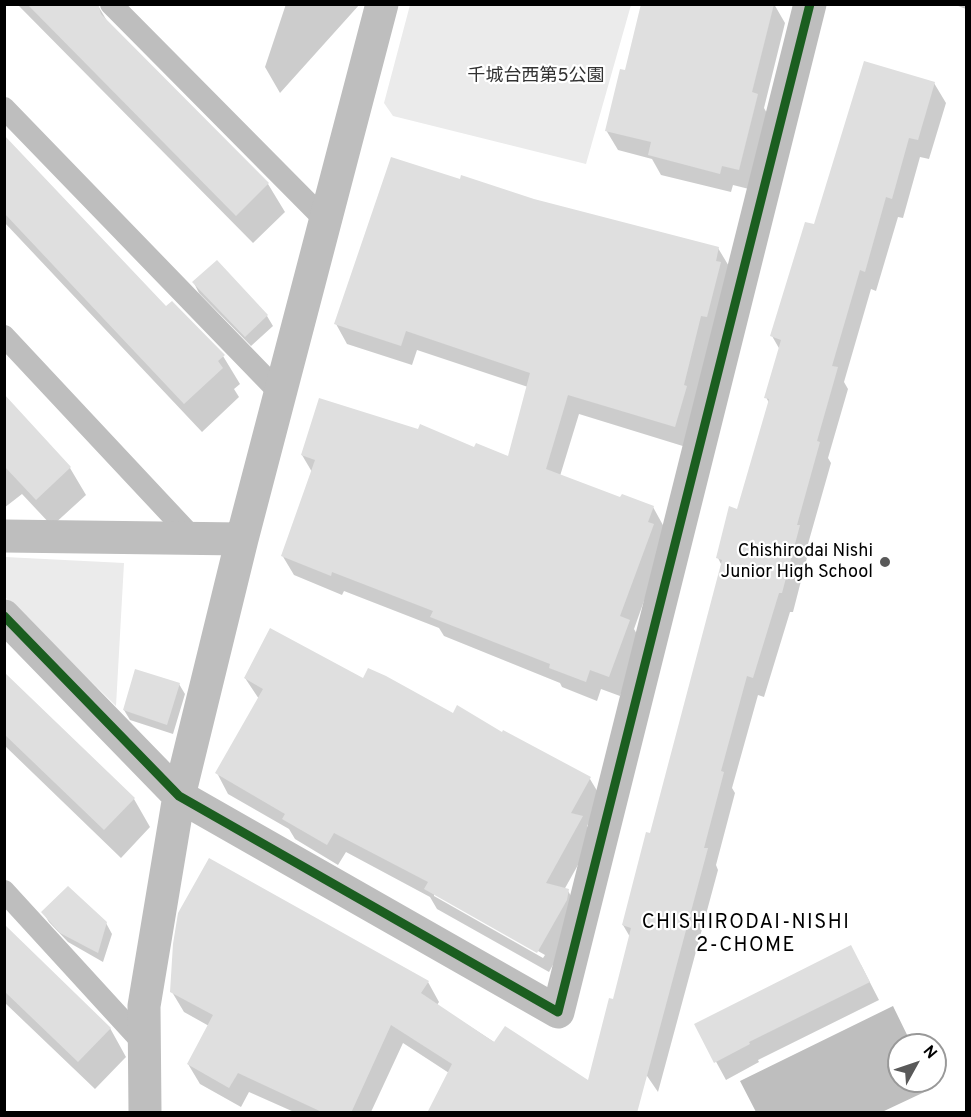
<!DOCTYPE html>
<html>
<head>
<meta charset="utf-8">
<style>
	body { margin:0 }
	#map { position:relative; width:971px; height:1117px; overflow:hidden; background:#fff; font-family:Overpass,sans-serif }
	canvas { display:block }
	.frame { position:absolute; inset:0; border:6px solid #000; pointer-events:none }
	.north { position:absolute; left:887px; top:1033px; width:60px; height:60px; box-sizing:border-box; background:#fff; border:2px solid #999; border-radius:50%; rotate:50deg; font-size:16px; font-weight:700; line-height:24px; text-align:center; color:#000 }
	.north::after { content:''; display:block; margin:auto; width:21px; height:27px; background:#595959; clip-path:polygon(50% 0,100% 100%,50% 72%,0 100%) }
</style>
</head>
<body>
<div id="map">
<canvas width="971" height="1117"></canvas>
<div class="frame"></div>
<div class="north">N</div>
</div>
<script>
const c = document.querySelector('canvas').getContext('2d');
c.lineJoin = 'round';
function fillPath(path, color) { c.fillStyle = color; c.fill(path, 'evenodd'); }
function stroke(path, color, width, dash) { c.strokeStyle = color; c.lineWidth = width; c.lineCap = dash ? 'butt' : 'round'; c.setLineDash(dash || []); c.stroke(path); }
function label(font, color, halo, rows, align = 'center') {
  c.font = font + ' Overpass,"Noto Sans JP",sans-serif'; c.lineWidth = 4.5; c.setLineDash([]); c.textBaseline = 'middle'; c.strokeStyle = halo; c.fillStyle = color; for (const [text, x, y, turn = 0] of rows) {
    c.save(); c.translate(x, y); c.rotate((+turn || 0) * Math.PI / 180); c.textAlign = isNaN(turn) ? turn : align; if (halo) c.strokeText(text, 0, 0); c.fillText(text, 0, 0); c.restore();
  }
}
fillPath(new Path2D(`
	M410,5H631L586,164L393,116L384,103Z
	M5,557L124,563L116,706L5,597Z`), '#ebebeb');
fillPath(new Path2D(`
	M893,1006L912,1045H899V1081H930L933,1088L882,1112H756L740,1081Z`), '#bebebe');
fillPath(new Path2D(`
	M17,4H97L107,21L268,184L285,212L253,243Z
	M286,4H360L280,93L265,67Z
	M643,4H774L785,23L764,108L768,115L749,189L733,185L731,192L661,175L652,159L618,150L606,130L626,72Z
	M953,4H966V9Z
	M934,83L946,103L929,159L920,157L903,218L898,217L876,291L871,289L844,382L848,389L828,458L831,463L808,544L810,546L793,612H790L764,697L758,695L732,788L735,793L716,865L718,870L658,1092L621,1038L630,937L623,925L651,835L722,566L718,558L738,510L769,403L766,397L780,350L772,336L815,226Z
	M4,137L166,308L223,356L240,384L234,389L239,397L202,432L4,222Z
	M534,201L718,248L730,268L686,447L579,414L560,476L621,499L653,507L664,527V545L634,629L641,641L620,696L601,689L597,701L562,687L560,683L444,636L439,628L344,591L342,595L294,575L282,555L312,472L302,455L475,449L509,458L528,387L417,350L412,365L347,344L336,324Z
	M217,262L267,316L273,326L251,346L199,293L194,283Z
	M4,396L70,468L86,495L52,526L22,494L4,508Z
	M4,674L134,799L150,827L121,858L4,745Z
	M245,678L364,680L503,734L590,779L602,799L587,826L593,838L564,890L568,891L580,911L578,920L549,972L437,909L430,897L346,852L338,865L295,839L289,829L228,794L217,773L259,699ZM434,892L545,955L543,958L434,896Z
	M179,684L185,694L173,734L130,720L124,710Z
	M43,912L106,923L112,934L103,962L68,942L49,922Z
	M4,927L110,1028L126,1057L95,1089L4,1002Z
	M861,965L879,1000L758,1060L759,1062L726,1080L696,1025Z
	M428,982L439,1002L437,1005L602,1112L449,1073L403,1043L371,1112H294L249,1092L241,1107L200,1084L188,1064L209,1026L184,1012L172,992Z`), '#0003');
fillPath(new Path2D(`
	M27,4H98L101,14L269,183L236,216Z
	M641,4H774L752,92L758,94L739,170L722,166L720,174L648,155L651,142L605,131L620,69L625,70Z
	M864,61L935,82L918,140L909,138L892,199L886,197L865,272L860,270L832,366L838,367L817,441L820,442L797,525H800L782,593H779L753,678L747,676L721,771L724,772L704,848H708L637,1113H427L452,1064L391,1025L351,1113H324L238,1073L229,1088L187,1064L213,1015L170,992L173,944L178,913L209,858L429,981L421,993L494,1042L505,1026L588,1080L609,998L613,999L631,928L622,925L646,832L650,833L722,560L716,558L729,506L737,509L769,399L764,398L781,340L770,336L805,222L814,224Z
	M4,135L166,306L172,301L225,355L218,361L223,368L184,404L4,213Z
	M391,157L460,179L461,175L534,199L719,247L716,261L721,262L707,317L701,316L684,385L687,386L675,427L568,395L546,469L620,497L622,494L654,506L648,522L654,524L620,616L630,620L609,677L590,670L586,682L549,668L550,664L430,617L433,611L332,572L331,576L281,556L315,460L301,455L319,398L418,429L420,424L474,447L476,443L508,456L530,373L406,331L401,346L334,324Z
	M217,260L268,315L245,337L192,282Z
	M4,394L71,467L36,500L4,466Z
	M270,628L363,678L368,668L386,676L453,713L457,705L502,732L503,730L591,777L571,813L583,816L546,883L569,889L567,900L537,953L424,889L428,882L334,833L327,845L282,819L285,814L215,773L263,689L244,678Z
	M135,669L180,683L167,725L123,710Z
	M4,672L135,798L104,830L4,734Z
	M68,886L107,922L98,953L60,933L41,912Z
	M4,924L111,1028L78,1062L4,991Z
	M851,945L870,982L749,1042L750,1044L714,1063L694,1024Z`), '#dfdfdf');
stroke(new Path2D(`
	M111,4L325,220
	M4,108L280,393
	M4,336L194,539
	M4,891L145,1045`), '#bebebe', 22);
stroke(new Path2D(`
	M4,536L242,539
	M4,616L179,796L558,1012L810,4
	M145,1112L144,1006L179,796L242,539L382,4`), '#bebebe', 33);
stroke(new Path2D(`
	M4,616L179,796L558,1012L810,4`), '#1b5e20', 9);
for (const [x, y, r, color] of [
	[885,562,6,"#595959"]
]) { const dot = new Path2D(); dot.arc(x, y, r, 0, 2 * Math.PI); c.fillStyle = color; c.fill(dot); stroke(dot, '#fff', 2); }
label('18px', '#323232', '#fff', [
	["千城台西第5公園",536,77]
]);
label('18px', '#000', '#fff', [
	["Chishirodai Nishi",873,552],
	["Junior High School",873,573]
], 'right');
c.letterSpacing = '1.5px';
label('20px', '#000', '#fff', [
	["CHISHIRODAI-NISHI",746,924],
	["2-CHOME",746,947]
]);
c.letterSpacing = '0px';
</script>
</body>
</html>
